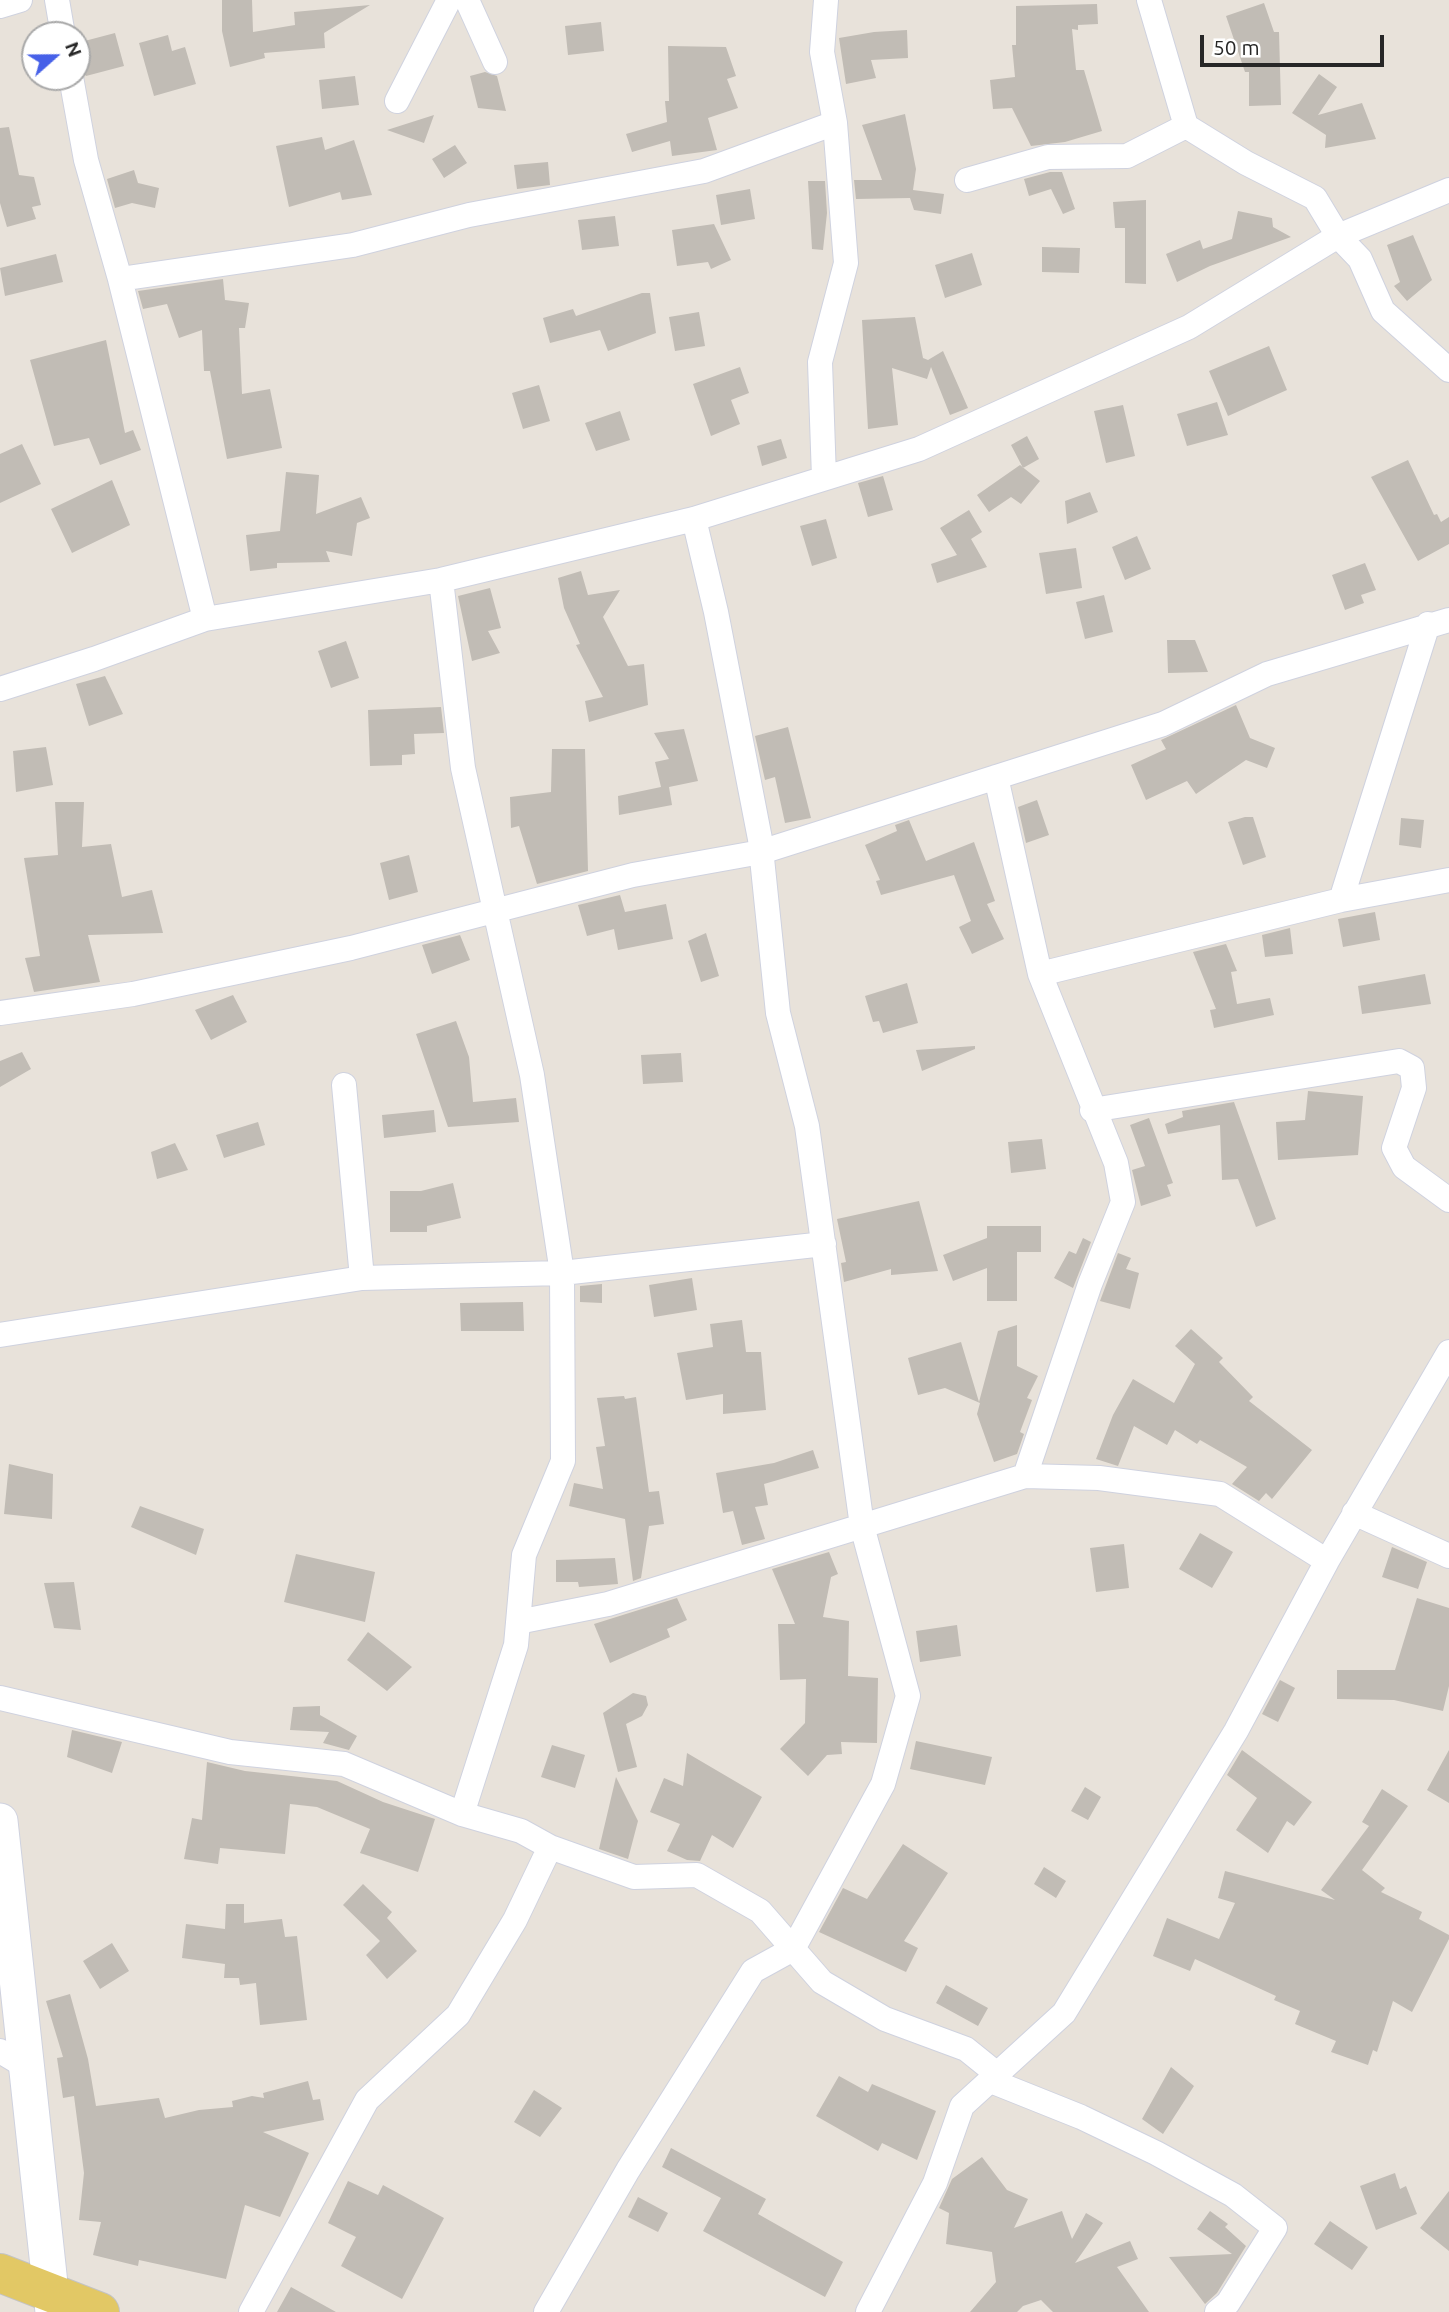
<!DOCTYPE html>
<html>
<head>
<meta charset="utf-8">
<style>
	body { margin:0 }
	#map { position:relative; width:1449px; height:2312px; overflow:hidden; background:#e8e2da; font-family:Ubuntu,sans-serif }
	canvas { display:block }
	.north { position:absolute; left:21px; top:21px; width:70px; height:70px; box-sizing:border-box; background:#fff; border:2px solid #a9a9a9; border-radius:50%; rotate:69deg; font-size:19px; font-weight:700; line-height:28px; text-align:center; color:#272727 }
	.north::after { content:''; display:block; margin:auto; width:24px; height:32px; background:#4761e8; clip-path:polygon(50% 0,100% 100%,50% 72%,0 100%) }
	.scale { position:absolute; left:1200px; top:35px; width:184px; height:32px; box-sizing:border-box; border:4px solid #272727; border-top:0; padding-left:9px; font-size:21px; line-height:24px; white-space:nowrap; color:#272727; -webkit-text-stroke:5px #fff; paint-order:stroke }
</style>
</head>
<body>
<div id="map">
<canvas width="1449" height="2312"></canvas>
<div class="north">N</div>
<div class="scale">50 m</div>
</div>
<script>
const c = document.querySelector('canvas').getContext('2d');
c.lineJoin = 'round';
function fillPath(path, color) { c.fillStyle = color; c.fill(path, 'evenodd'); }
function stroke(path, color, width, dash) { c.strokeStyle = color; c.lineWidth = width; c.lineCap = dash ? 'butt' : 'round'; c.setLineDash(dash || []); c.stroke(path); }
fillPath(new Path2D(`
	M222,0H252L253,32L295,25L294,12L370,5L324,33L325,48L264,53L265,58L230,67L222,31Z
	M1264,3L1274,32H1279L1281,105L1249,106V72H1245L1226,16Z
	M1097,4L1098,24L1078,25V30L1072,29L1076,70H1084L1102,131L1065,142L1031,146L1012,108L993,109L990,80L1015,77L1012,45H1016V6Z
	M601,22L604,51L568,55L565,26Z
	M907,30L908,58L871,60L876,78L846,84L839,38L874,32Z
	M115,33L124,66L86,76L77,64V43Z
	M168,35L172,51L185,47L196,84L154,96L139,43Z
	M668,46L726,47L736,76L727,79L738,108L708,118L717,150L672,156L670,141L632,152L626,134L667,122L665,101H669Z
	M485,72L497,76L506,111L478,108L470,76Z
	M1319,74L1337,87L1318,115L1362,103L1376,139L1325,148L1326,135L1292,113Z
	M355,76L359,105L322,109L319,80Z
	M905,114L916,169L913,190L944,194L941,214L914,210L910,198L856,199L854,180H882L862,125Z
	M434,115L424,143L387,130Z
	M9,127L19,175L34,177L41,205L32,207L36,219L7,227L0,203V128Z
	M322,137L325,150L354,140L372,195L342,200L340,192L289,207L276,146Z
	M455,145L467,163L444,178L432,159Z
	M548,162L550,185L517,189L514,165Z
	M134,170L138,183L159,188L155,208L132,203L115,208L107,179Z
	M1050,172H1062L1075,209L1063,214L1051,189L1029,196L1024,179Z
	M808,181H825L827,213L823,250L812,249Z
	M750,189L755,219L721,225L716,195Z
	M1146,200V284L1125,283V228H1115L1113,202Z
	M1238,211L1272,218L1273,227L1291,237L1210,266L1177,282L1166,254L1200,240L1203,249L1232,239Z
	M615,216L619,246L582,250L578,220Z
	M714,224L731,260L711,269L708,262L677,266L672,230Z
	M1413,235L1432,280L1407,301L1394,286L1400,282L1387,245Z
	M1042,247L1080,248L1079,273L1042,272Z
	M972,253L982,285L945,298L935,265Z
	M56,254L63,282L5,296L0,268Z
	M223,279L225,300L249,303L245,328H239L242,394L270,389L282,448L227,459L210,371H204L202,330L179,338L167,304L143,309L138,291Z
	M642,293H650L656,333L608,351L600,330L550,343L543,318L573,309L576,316Z
	M699,312L705,346L675,351L669,317Z
	M915,317L923,358L928,360L943,351L968,408L950,415L931,367L927,379L892,368L898,425L868,429L862,320Z
	M106,340L125,433L133,430L141,450L100,465L89,438L54,446L30,360Z
	M1269,346L1287,390L1228,416L1209,371Z
	M740,367L749,393L731,400L740,424L711,436L693,384Z
	M539,385L550,421L523,429L512,393Z
	M1217,402L1228,435L1187,446L1177,414Z
	M1123,405L1135,456L1106,463L1094,411Z
	M620,411L630,440L596,451L585,423Z
	M1027,436L1039,459L1023,468L1011,445Z
	M781,439L787,458L762,466L757,446Z
	M22,444L41,484L0,503V454Z
	M1408,460L1434,515L1437,514L1441,522L1449,517V544L1418,561L1371,477Z
	M1020,465L1040,481L1021,504L1011,497L989,512L977,495Z
	M286,472L319,475L316,514L361,497L370,518L357,523L352,556L326,551L330,562L277,563V568L250,571L246,535L280,531Z
	M883,476L893,510L868,517L858,483Z
	M112,480L130,525L72,553L51,509Z
	M1090,492L1098,512L1067,524L1065,501Z
	M969,510L982,532L971,539L987,567L937,583L931,564L957,555L940,528Z
	M826,519L837,558L812,566L800,526Z
	M1137,536L1151,569L1125,580L1112,547Z
	M1076,548L1082,588L1046,594L1039,553Z
	M1365,563L1376,590L1361,595L1364,603L1345,610L1332,575Z
	M581,571L588,595L620,590L603,617L628,666L644,664L648,705L589,722L585,701L603,697L576,645L580,644L564,608L558,578Z
	M490,588L501,628L488,631L500,653L472,661L458,596Z
	M1104,595L1113,632L1085,639L1076,602Z
	M1167,640H1195L1208,672L1168,673Z
	M346,641L359,678L331,688L318,651Z
	M105,676L123,714L89,726L76,684Z
	M1236,705L1250,738L1275,748L1267,768L1246,760L1196,794L1187,781L1146,800L1131,765L1166,749L1161,740Z
	M441,707L444,733L414,734L415,754L402,755V765L370,766L368,710Z
	M788,727L811,818L785,823L775,777L765,780L755,736Z
	M684,729L698,781L669,787L672,805L619,815L618,796L661,787L655,762L669,759L654,733Z
	M46,747L53,785L16,792L13,751Z
	M552,749H585L588,871L537,884L519,826L511,828L510,797L551,792Z
	M1037,800L1049,835L1026,843L1018,807Z
	M55,802H84L82,847L111,844L122,897L152,890L163,933L88,935L100,982L34,992L25,958L40,956L24,858L58,855Z
	M1245,817H1253L1266,857L1243,865L1228,822Z
	M1401,818L1424,820L1421,848L1399,845Z
	M909,820L926,861L974,842L995,901L987,904L1004,939L972,954L959,927L971,921L954,875L881,895L876,881L880,880L865,845L897,831L895,825Z
	M409,855L418,892L389,900L380,863Z
	M620,895L625,912L666,904L673,939L618,950L614,929L587,936L578,905Z
	M1375,912L1380,940L1343,947L1338,919Z
	M1290,928L1293,954L1265,957L1262,935Z
	M706,933L719,976L701,982L688,941Z
	M460,935L470,960L432,974L422,945Z
	M1226,944L1237,971L1231,972L1237,1004L1270,998L1274,1015L1214,1028L1210,1010L1216,1009L1193,952Z
	M1425,974L1431,1004L1362,1014L1358,986Z
	M907,983L918,1023L883,1033L879,1021L873,1022L865,996Z
	M233,995L247,1022L211,1040L195,1010Z
	M456,1021L469,1057L473,1102L516,1098L519,1122L448,1127L416,1034Z
	M975,1046V1049L922,1071L916,1050Z
	M22,1052L31,1069L0,1087V1061Z
	M681,1053L683,1082L643,1084L641,1055Z
	M1308,1091L1363,1096L1358,1155L1278,1160L1276,1122L1305,1120Z
	M1234,1102L1276,1219L1256,1227L1238,1179L1222,1180L1220,1125L1168,1134L1165,1124L1183,1117L1182,1111Z
	M434,1110L436,1132L384,1138L382,1115Z
	M1149,1118L1173,1183L1167,1185L1171,1196L1141,1206L1132,1170L1145,1166L1130,1125Z
	M258,1122L265,1145L224,1158L216,1135Z
	M1042,1139L1046,1169L1011,1173L1008,1142Z
	M175,1143L188,1170L157,1179L151,1152Z
	M453,1183L461,1218L427,1226V1232H390V1191H421Z
	M919,1201L938,1271L891,1275V1269L844,1282L841,1263L846,1262L837,1219Z
	M987,1226H1041V1252H1017V1301H987V1268L953,1281L943,1255L987,1238Z
	M1083,1238L1091,1242L1073,1288L1054,1278L1069,1251L1076,1254Z
	M1118,1253L1131,1258L1126,1269L1139,1273L1130,1309L1100,1301Z
	M692,1278L697,1310L654,1317L649,1285Z
	M602,1284V1303L580,1302V1286Z
	M523,1302L524,1331H461L460,1303Z
	M742,1320L746,1352H761L766,1410L723,1414V1394L686,1400L677,1353L713,1347L710,1324Z
	M1017,1325V1366L1038,1376L1027,1398L1032,1400L1020,1432L1024,1434L1017,1454L994,1462L977,1414L980,1403L945,1388L918,1395L908,1358L961,1342L979,1402L998,1331Z
	M1191,1329L1223,1358L1219,1362L1253,1397L1249,1401L1312,1450L1272,1499L1266,1493L1259,1501L1232,1484L1247,1467L1200,1440L1197,1444L1175,1430L1167,1445L1134,1426L1118,1466L1096,1459L1113,1415L1133,1379L1174,1403L1195,1364L1175,1346Z
	M624,1396L625,1399L636,1397L649,1492L659,1491L664,1524L649,1526L641,1578L633,1581L625,1519L569,1506L574,1483L603,1489L596,1447L605,1446L597,1398Z
	M813,1450L819,1468L764,1484L768,1505L755,1507L765,1539L742,1545L733,1511L723,1513L716,1473L774,1463Z
	M9,1464L53,1474L52,1519L4,1514Z
	M140,1506L204,1529L196,1555L131,1527Z
	M1200,1533L1233,1552L1212,1588L1179,1569Z
	M1124,1544L1129,1588L1096,1592L1090,1548Z
	M1392,1547L1427,1562L1418,1589L1382,1577Z
	M829,1552L838,1574L831,1577L823,1617L849,1621L848,1676L878,1678L877,1743L841,1742L842,1754L827,1755L808,1776L780,1749L805,1723L806,1679L780,1680L778,1624H795L772,1569Z
	M296,1554L375,1572L365,1622L284,1602Z
	M615,1558L618,1584L579,1587L578,1582H556V1560Z
	M74,1582L81,1630L54,1628L44,1583Z
	M677,1598L687,1620L667,1629L670,1637L610,1663L594,1624Z
	M1417,1598L1449,1608V1686L1443,1711L1394,1700L1337,1699V1670H1395Z
	M957,1625L961,1656L920,1662L916,1631Z
	M368,1632L412,1667L387,1691L347,1660Z
	M1280,1680L1295,1688L1278,1722L1262,1714Z
	M633,1693L646,1696L648,1705L642,1716L626,1724L637,1767L618,1772L603,1713Z
	M320,1706V1715L357,1736L349,1750L323,1743L329,1732L290,1730L293,1707Z
	M72,1730L122,1742L112,1773L67,1757Z
	M916,1741L992,1757L985,1785L910,1769Z
	M552,1745L585,1755L575,1788L541,1777Z
	M1242,1750L1312,1802L1294,1826L1287,1821L1268,1853L1236,1830L1257,1798L1227,1775Z
	M1449,1750V1803L1427,1790Z
	M687,1753L762,1797L733,1848L712,1835L700,1861L687,1860L667,1851L680,1824L650,1812L664,1778L683,1786Z
	M207,1762L245,1771L337,1781L383,1802L435,1819L418,1872L360,1853L370,1829L317,1807L290,1804L285,1854L220,1848L218,1864L184,1859L192,1818L202,1820Z
	M616,1777L638,1821L628,1859L599,1849Z
	M1085,1787L1101,1797L1088,1820L1071,1811Z
	M1382,1789L1408,1806L1362,1870L1385,1888L1381,1892L1422,1912L1419,1919L1449,1935V1939L1412,2012L1393,2001L1377,2052L1373,2050L1368,2065L1331,2052L1336,2041L1295,2024L1300,2011L1274,2000L1276,1996L1195,1959L1190,1971L1153,1956L1167,1918L1219,1939L1235,1903L1218,1898L1225,1871L1335,1900L1321,1890L1369,1826L1362,1822Z
	M903,1844L948,1873L904,1941L918,1948L906,1972L819,1932L843,1888L867,1899Z
	M1044,1867L1066,1881L1056,1898L1034,1884Z
	M363,1884L392,1912L387,1918L417,1951L387,1979L366,1955L380,1941L343,1905Z
	M226,1904H244V1923L282,1919L285,1937L297,1936L307,2020L260,2025L256,1983L240,1985L239,1978H224L225,1964L182,1958L186,1924L225,1929Z
	M112,1943L129,1971L100,1989L83,1961Z
	M946,1985L988,2008L978,2026L936,2003Z
	M70,1994L88,2059L96,2106L159,2098L165,2118L199,2110L233,2107L232,2101L252,2096L264,2098L263,2093L308,2081L313,2100L320,2099L324,2120L263,2132L309,2153L280,2217L245,2205L226,2279L139,2260L138,2266L93,2255L101,2222L79,2220L84,2173L74,2096L63,2098L57,2058L63,2057L46,2001Z
	M1171,2067L1194,2086L1163,2134L1142,2119Z
	M839,2076L868,2092L872,2084L936,2111L917,2160L882,2143L878,2151L816,2116Z
	M534,2090L562,2108L540,2137L514,2122Z
	M671,2148L766,2199L758,2214L843,2262L825,2297L703,2231L721,2198L662,2167Z
	M982,2157L1007,2190L1028,2199L1014,2228L1062,2211L1072,2239L1086,2213L1103,2223L1075,2263L1130,2241L1138,2259L1117,2267L1149,2312H1053L1041,2300L1023,2306L1017,2312H970L996,2282L992,2252L946,2244L949,2213L939,2208L952,2179Z
	M1395,2173L1400,2189L1406,2186L1417,2214L1376,2230L1360,2186Z
	M348,2181L378,2195L383,2185L444,2218L402,2299L341,2266L356,2237L328,2223Z
	M1449,2191V2251L1420,2228Z
	M638,2197L668,2213L658,2232L628,2217Z
	M1210,2211L1228,2224L1225,2227L1246,2246L1217,2293L1205,2304L1169,2257L1232,2254L1197,2229Z
	M1330,2221L1368,2247L1352,2270L1314,2244Z
	M291,2287L336,2312H277Z`), '#c1bcb5');
const street = new Path2D(`
	M57,0L63,35
	M467,0L495,62
	M1149,0L1186,126L1246,163L1315,198L1338,236L1360,259L1383,311L1449,370
	M0,6L20,0
	M71,77L86,160L120,279L205,619
	M397,101L449,0
	M967,180L1048,157L1127,156L1186,126
	M120,279L353,245L469,215L704,171L835,123
	M824,478L820,362L846,263L835,123L822,52L826,0
	M441,580L463,768L532,1075L562,1273L563,1461L524,1555L516,1645L462,1814
	M0,689L94,659L205,619L441,580L694,519L919,449L1189,327L1338,236L1449,190
	M1341,900L1428,624
	M1040,974L1341,900L1449,880
	M0,1013L133,994L351,948L633,875L761,852L1163,724L1267,674L1449,620
	M344,1085L362,1278
	M1092,1110L1399,1061L1412,1068L1414,1088L1394,1148L1404,1167L1449,1200
	M0,1335L362,1278L562,1273L824,1244
	M1025,1476L1099,1478L1220,1494L1327,1561
	M1354,1513L1449,1556
	M518,1622L608,1604L1025,1476L1090,1284L1123,1202L1116,1163L1040,974L996,777
	M0,1698L230,1752L344,1764L462,1814L521,1831L550,1847L634,1877L697,1875L760,1911L822,1982L885,2019L966,2049L997,2074L996,2083L1081,2117L1156,2153L1233,2195L1275,2228L1228,2303L1217,2312
	M0,2051L25,2066
	M251,2312L367,2100L458,2015L515,1920L550,1847
	M546,2312L628,2170L753,1971L793,1949L883,1784L908,1696L862,1526L807,1126L778,1013L760,839L716,612L694,519
	M868,2312L935,2183L962,2106L1064,2013L1236,1731L1327,1561L1449,1352`);
const secondary = new Path2D(`
	M0,1821L53,2312`);
const primary = new Path2D(`
	M0,2273L100,2312`);
stroke(street, '#cfd2df', 26);
stroke(secondary, '#cfd2df', 37);
stroke(primary, '#c3c3c3', 40);
stroke(street, '#fff', 24);
stroke(secondary, '#fff', 35);
stroke(primary, '#e2c865', 38);
</script>
</body>
</html>
